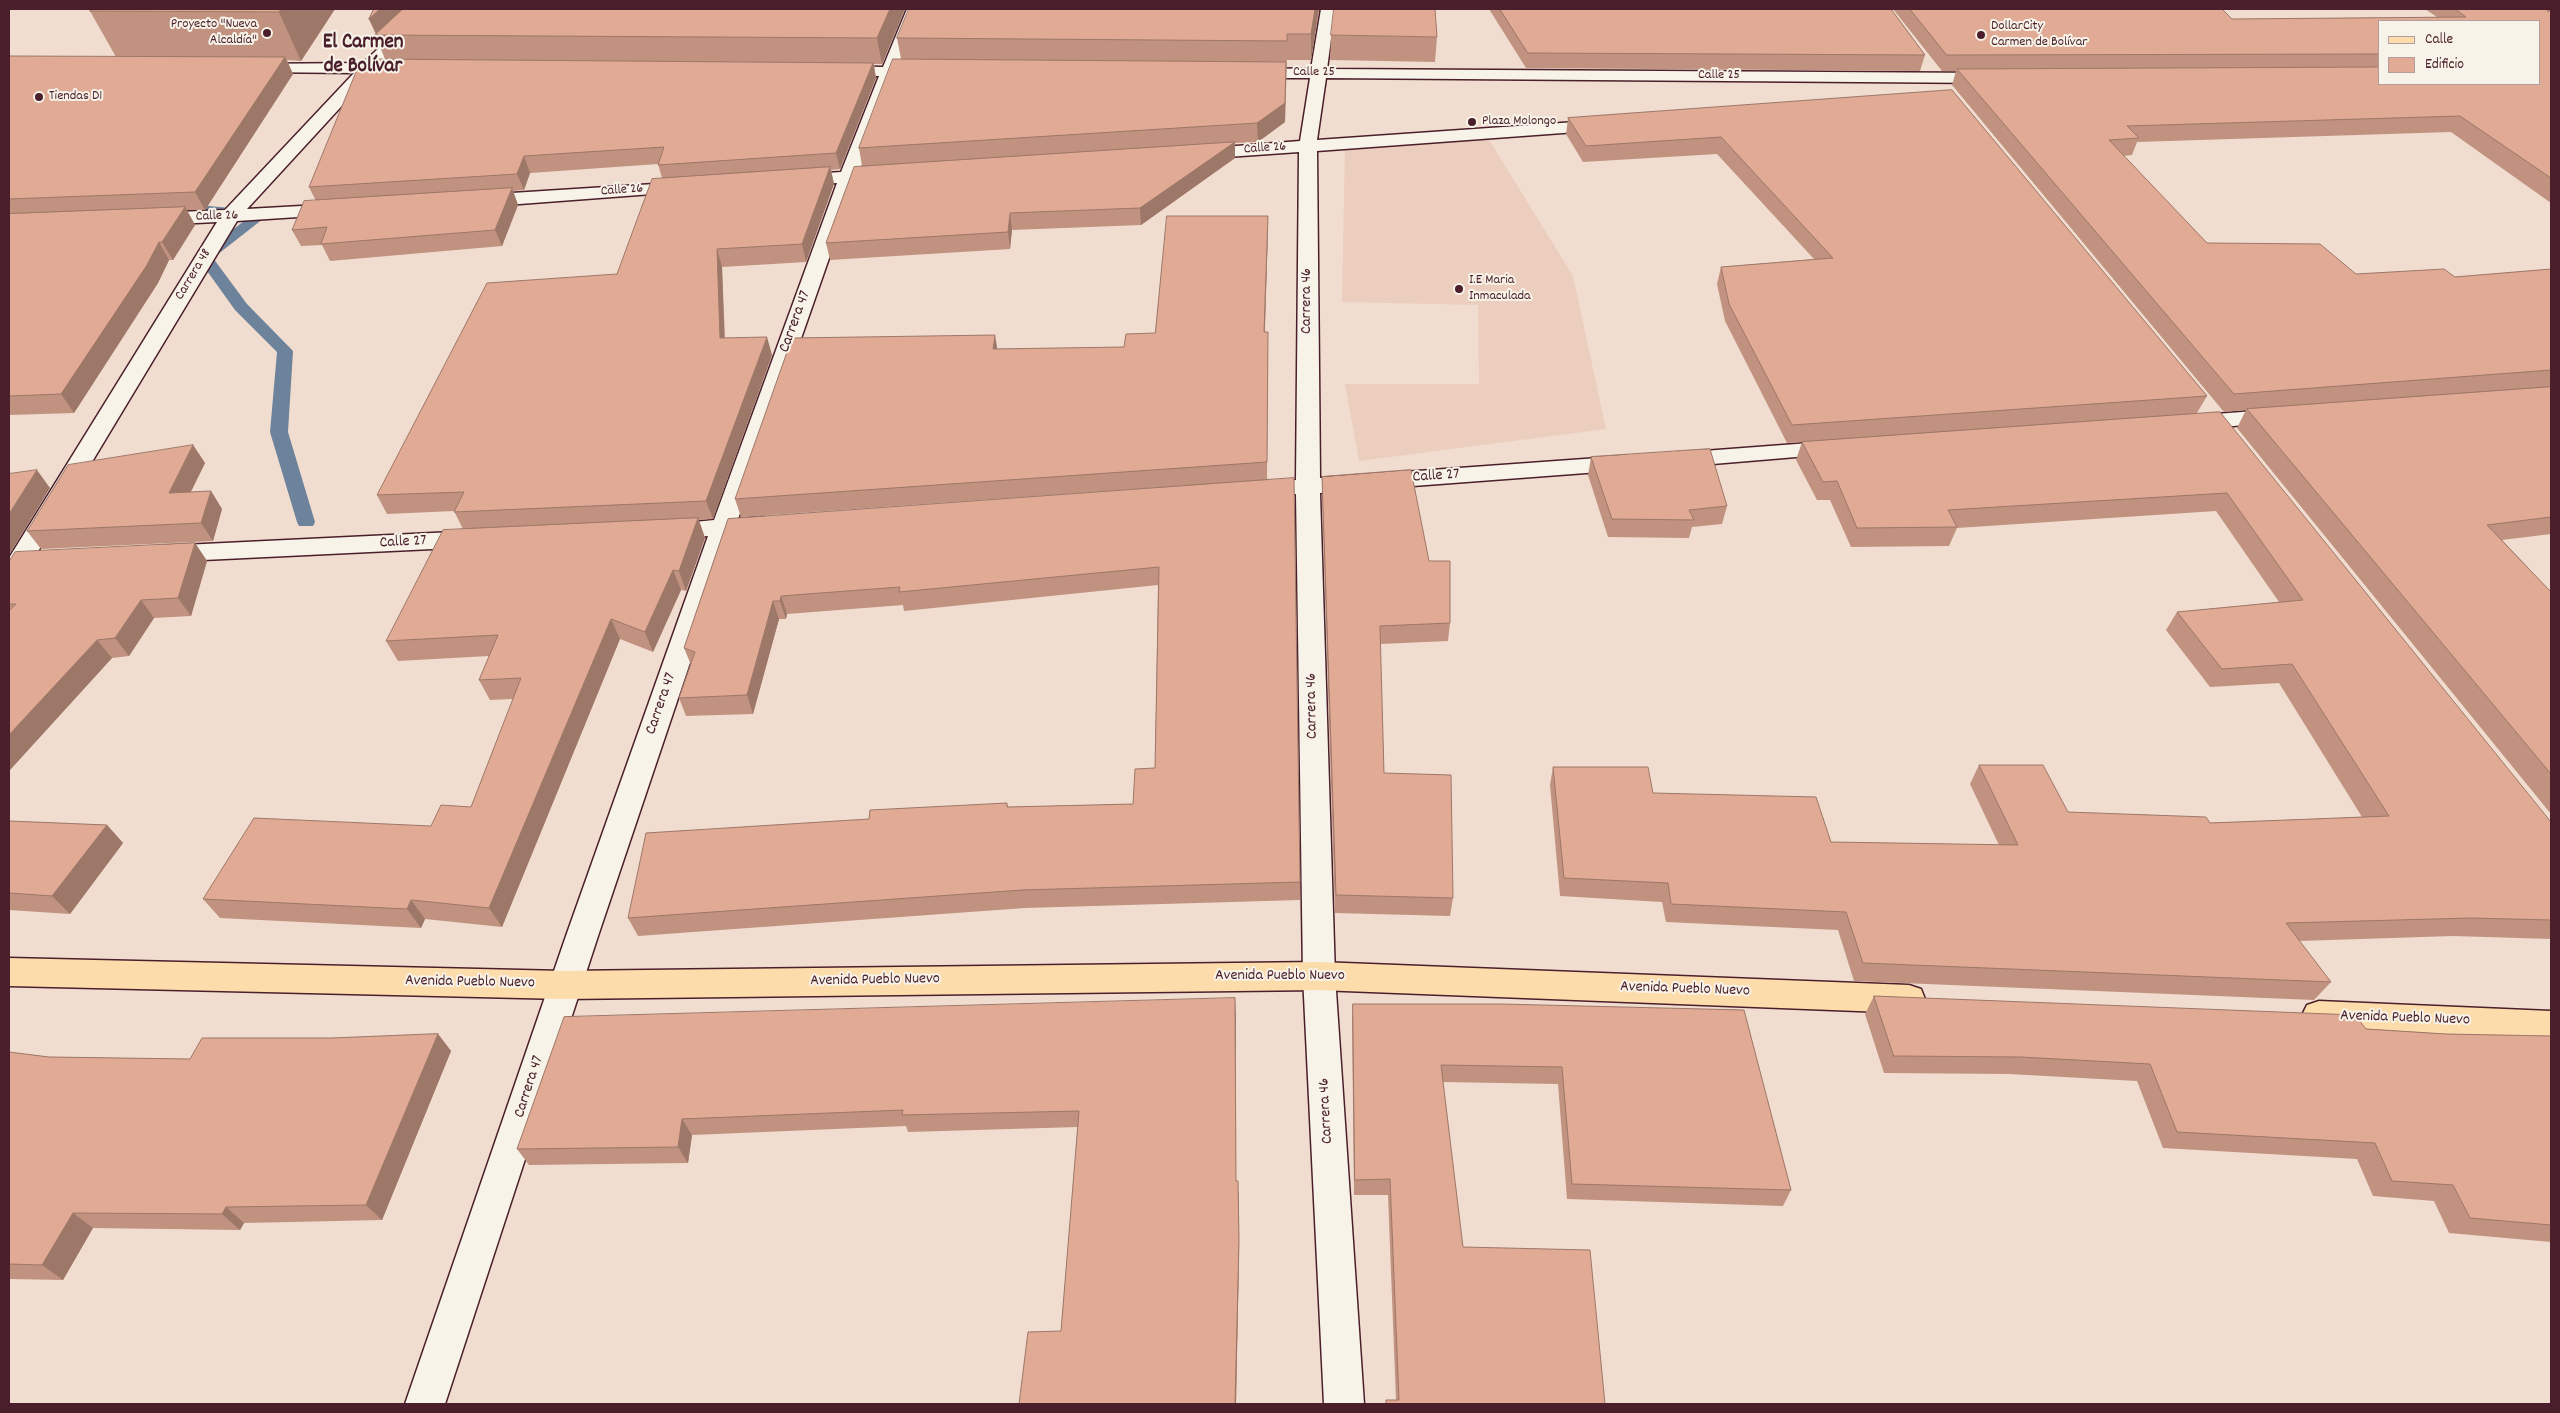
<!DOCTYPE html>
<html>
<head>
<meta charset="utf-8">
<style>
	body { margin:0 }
	#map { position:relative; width:2560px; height:1413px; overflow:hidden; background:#f0ddcf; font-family:Dekko,sans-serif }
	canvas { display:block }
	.frame { position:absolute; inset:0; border:10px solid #4a1f2b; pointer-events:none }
	.legend { position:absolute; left:2378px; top:20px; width:162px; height:65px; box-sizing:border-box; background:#f7f3e8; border:1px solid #b29e9c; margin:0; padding:6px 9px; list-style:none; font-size:15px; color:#4a1f2b }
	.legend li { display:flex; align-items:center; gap:10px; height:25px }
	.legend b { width:25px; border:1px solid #b29e9c }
</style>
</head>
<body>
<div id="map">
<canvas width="2560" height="1413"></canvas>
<div class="frame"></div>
<ul class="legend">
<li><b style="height:6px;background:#fddcac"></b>Calle</li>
<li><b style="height:14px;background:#e0aa95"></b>Edificio</li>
</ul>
</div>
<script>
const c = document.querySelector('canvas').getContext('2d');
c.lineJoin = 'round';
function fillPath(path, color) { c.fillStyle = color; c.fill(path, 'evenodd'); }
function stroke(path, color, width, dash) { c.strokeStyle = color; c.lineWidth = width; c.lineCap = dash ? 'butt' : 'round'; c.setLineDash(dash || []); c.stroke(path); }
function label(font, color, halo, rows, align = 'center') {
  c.font = font + ' Dekko,sans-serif'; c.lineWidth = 4; c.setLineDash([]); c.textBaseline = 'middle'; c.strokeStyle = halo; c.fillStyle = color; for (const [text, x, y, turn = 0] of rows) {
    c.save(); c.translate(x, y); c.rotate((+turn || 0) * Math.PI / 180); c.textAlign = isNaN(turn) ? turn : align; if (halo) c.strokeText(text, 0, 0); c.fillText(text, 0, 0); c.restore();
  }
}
fillPath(new Path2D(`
	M1488,138L1573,276L1606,429L1359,461L1345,384H1479L1478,305L1342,302L1345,147Z`), '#ebcebe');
fillPath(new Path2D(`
	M178,203L261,211L268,215L213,258L247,304L293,351L288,432L315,522L313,526H299L297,522L270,432L277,352L235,310L197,257L248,218L173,210L171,207L173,204Z`), '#6d839b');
const minor = new Path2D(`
	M420,9H435L381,63L401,65L403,68L401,71L372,73L247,209L337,204L344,206L346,210L344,214L237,221L22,578L18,584L9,586V558L217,222L155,225L148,223L146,219L148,215L155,213L225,210L354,73L253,72L247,70L245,67L247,64L363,63Z
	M907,9H921L898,67H925L933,72L925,77L895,76L860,170H894L897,174L894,178L856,181L738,519L763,517L772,520L775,525L772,530L733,535L598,936L445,1404H405L566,936L708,536L664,539L655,536L652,531L655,526L714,520L837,183L796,185L790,184L787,180L790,176L796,175L841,172L879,76H838L830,71L838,66L883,67Z
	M1321,9H1335L1327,69L1992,73L2000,78L1992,83L1326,78L1317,140L1604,120L1610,121L1613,125L1610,129L1604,130L1317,151L1320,478L1626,456L1634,458L1638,463L1634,468L1626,470L1320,493L1335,976L1364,1404H1324L1303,976L1296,494L1258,497L1250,495L1246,490L1250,485L1296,480L1299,152L1198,159L1192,158L1189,154L1192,150L1198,149L1300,141L1310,78H1250L1242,73L1250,68L1311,69Z
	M686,182L692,183L695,187L692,191L480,207L473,205L471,201L473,197L480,195Z
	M2280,409L2288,411L2291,416L2288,421L2190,430L2182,428L2179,423L2182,418L2190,416Z
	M1836,441L1844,443L1847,448L1844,453L1677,467L1669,465L1665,460L1669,455L1677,453Z
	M474,531L483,533L486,539L483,545L474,547L162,562L153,560L150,554L153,548L162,546Z`);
const major = new Path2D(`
	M9,958L564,971L1319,962L1909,985L1921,989L1925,999L1921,1009L1909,1013L1319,990L564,999L9,986Z
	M2319,1001L2551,1011V1039L2319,1029L2307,1025L2302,1015L2307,1005Z`);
stroke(minor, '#4a1f2b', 3);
stroke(major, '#4a1f2b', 3);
fillPath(minor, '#f7f3e8');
fillPath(major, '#fddcac');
fillPath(new Path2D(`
	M93,9H335L301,61L287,60L293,74L205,210H187L195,225L173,260H169L158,283L74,413L9,415V56L116,57L90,11Z
	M374,9H905L882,64H874L876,78L840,169L831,170L834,184L806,262L722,267L725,338L772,355L713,519L699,520L705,538L686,591L681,590L653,652L620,639L502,927L425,919L421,928L220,918L203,899L431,826L471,807L513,699L490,700L479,680L489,656L398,661L386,641L463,529L454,511L387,514L377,495L617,274L662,178L658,164L530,173L524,190L513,191L518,205L502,246L330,261L322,245L301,246L292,230L316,201L309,187L385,59L375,35H376L369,19Z
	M1319,9L1311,60H1287L1285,122L1258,142L1235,143V158L1141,225L1012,230L1010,249L830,260L826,243L862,166L859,148L901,59L897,38Z
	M1489,9H1891L1925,55L1920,71L1526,68Z
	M1893,9H2222L2232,19L2437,17L2425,9H2551V203L2451,132L2137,142L2132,155L2123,156L2207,243L2356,274L2455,277L2551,269V534L2502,540L2551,592V814L2237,428L2246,410L2224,412L1952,85L1956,71H1942ZM2379,21L2539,84H2379Z
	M1331,35L1437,37L1435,62L1330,60Z
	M1952,90L2207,396L2197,413L2551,822V939L2453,936L2299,941L2331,982L2314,1000L1854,981L1838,930L1666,922L1662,902L1560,896L1550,785L1553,767L1831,842L1999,845L1970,784L1979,765L2068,812L2210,823L2362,817L2279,683L2210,687L2166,630L2177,612L2279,602L2216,511L1957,528L1949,546L1851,547L1830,500H1817L1796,460L1802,442L1787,443L1725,321L1717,284L1721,267L1814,259L1717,154L1583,162L1566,134L1568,118Z
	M1268,216L1265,332H1268L1267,480L1300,882V900L1025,908L638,936L628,918L869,819L1007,803L1008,807L1133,804L1155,768L1158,585L904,611L903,605L787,614L786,619H779L753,714L686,716L679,698L691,665L684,648L728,519L1205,484L741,517L735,499L997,349L1124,347L1155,333Z
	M193,445L205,463L191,492L211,491L222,509L213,541L41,549L27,531Z
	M1591,457L1727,506L1722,524L1692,527L1689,538L1608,537L1588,475Z
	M1322,477L1429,561L1450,623L1448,641L1380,644L1384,773L1453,898L1450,916L1335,913L1322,495Z
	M195,543L207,561L191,616L154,618L129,656L112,658L9,771V561Z
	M9,821L107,825L123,843L70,914L9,910Z
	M1874,996L2446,1034L2551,1036V1242L2449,1233L2434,1201L2373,1196L2357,1159L2163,1148L2137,1081L2009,1074L1884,1073L1865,1014Z
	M1353,1004L1744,1010L1791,1190L1783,1206L1567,1199L1558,1084L1443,1082L1463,1247L1605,1404H1386V1400H1396L1388,1195H1354L1352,1021Z
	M1236,1015V1181L1239,1196V1256L1236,1404H1019L1061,1331L1078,1127L908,1132L906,1126L692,1135L688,1163L529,1165L517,1149Z
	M438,1034L451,1051L382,1220L244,1223L240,1230L93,1228L63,1280L9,1279V1052L49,1057L190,1059L331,1038Z`), '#c19280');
fillPath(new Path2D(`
	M281,9H335L301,61L279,12Z
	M380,9H418L377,35L369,19Z
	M890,9H905L882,64L877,38Z
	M1315,9H1319L1311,60V34Z
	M285,57L293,74L205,210L195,192Z
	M1286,62L1285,122L1258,142L1257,123Z
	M873,63L876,78L840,169L836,153Z
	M1235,142V158L1141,225L1140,208Z
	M524,156L530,173L524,190L517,174Z
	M830,167L834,184L806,262L802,244Z
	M512,188L518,205L502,246L495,230Z
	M185,207L195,225L173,260L162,242Z
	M1010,213L1012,230L1010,249L1008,232Z
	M1268,216V233L1264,349V332Z
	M159,242L169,260L158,283L74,413L61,394Z
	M717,249L722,267L725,356L720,338Z
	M995,335L998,353L993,349Z
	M767,337L772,355L713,519L706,501Z
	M193,445L205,463L181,511L169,493Z
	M37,470L50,488L9,555V514Z
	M211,491L222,509L213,541L201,523Z
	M698,518L705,538L686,591L679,571Z
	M195,543L207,561L191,616L178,598Z
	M673,570L681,590L653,652L645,632Z
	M781,596L787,614L786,619L780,601Z
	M141,600L154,618L129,656L115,638Z
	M773,601L779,619L753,714L747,695Z
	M611,619L620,639L502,927L489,908Z
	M97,640L112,658L9,771V735Z
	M107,825L123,843L70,914L52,896Z
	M411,900L425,919L421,928L407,909Z
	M1235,998L1236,1015V1196V1181Z
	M438,1034L451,1051L382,1220L366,1205Z
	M682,1119L692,1135L688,1163L678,1147Z
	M1238,1181L1239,1256L1236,1404H1235Z
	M226,1207L244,1223L240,1230L222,1214Z
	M73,1213L93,1228L63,1280L42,1265Z`), '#9d7768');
const building = new Path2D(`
	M93,9H281L279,12L90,11Z
	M374,9H380L369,19Z
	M403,9H890L877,38L375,35Z
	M909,9H1315L1311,34H1287V41L897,38Z
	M1334,9H1435L1437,37L1331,35Z
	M1500,9H1891L1925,55L1528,53Z
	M1910,9H2222L2232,19L2466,17L2455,9H2547L2548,12L2551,9V178L2460,116L2127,126L2139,138L2109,140L2207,243L2320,244L2356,274L2444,269L2455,277L2551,269V370L2234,394L1957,69L2379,67V84H2539V21H2379V54L1947,55Z
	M9,56L285,57L195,192L9,199Z
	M366,59L873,63L836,153L658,165L664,147L524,156L517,174L309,187L358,67Z
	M893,59L1286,62L1285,103L1257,123L859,148Z
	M1952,90L2207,396L1792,425L1729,304L1721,267L1833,258L1721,137L1586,146L1568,118Z
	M1235,142L1140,208L1010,213L1008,232L826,243L854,167Z
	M830,167L802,244L717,249L720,338L767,337L706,501L454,512L464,492L377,495L487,283L617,274L652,179Z
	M512,188L495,230L321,244L327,227L292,230L304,201Z
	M185,207L162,242H159L147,265L61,394L9,396V214Z
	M1167,216H1268L1264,332H1268L1267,462L735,499L792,338L995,335L993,349L1124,347L1126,334L1155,333Z
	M2551,387V517L2487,525L2551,592V774L2247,409Z
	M2220,412L2551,822V920L2471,918L2286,923L2331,982L1863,963L1846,912L1671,904L1668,883L1564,878L1553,767H1648L1653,793L1816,797L1831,842L2018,845L1979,765H2043L2068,812L2206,817L2210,823L2389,816L2292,664L2222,669L2177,612L2303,600L2227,493L1948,510L1957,527L1857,528L1837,481L1823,482L1802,442Z
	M193,445L169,493L211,491L201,523L27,531L68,465Z
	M1710,449L1727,506L1689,510L1694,520L1612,519L1591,457Z
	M37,470L9,514V474Z
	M1411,470L1429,561H1450V623L1380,626L1384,773L1451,775L1453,898L1336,895L1322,477Z
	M1294,478L1300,882L1022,890L628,918L646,833L869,819L870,810L1007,803V807L1133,804L1135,769L1155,768L1159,567L899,592L900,587L781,596L780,601H773L747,695L679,698L695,652L684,648L728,519Z
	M698,518L679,571L673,570L645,632L611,619L489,908L411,900L407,909L203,899L254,818L431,826L441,805L471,807L521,678L479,680L498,635L386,641L443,530Z
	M195,543L178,598L141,600L115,638L97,640L9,735V611L16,604H9V561L15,552Z
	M9,821L107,825L52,896L9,893Z
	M1874,996L2355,1015L2366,1029L2446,1034L2551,1036V1225L2470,1218L2453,1185L2392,1181L2375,1143L2177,1132L2150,1064L2020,1057L1894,1056Z
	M1235,998L1236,1181H1238L1239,1241L1235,1404H1019L1028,1332L1061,1331L1079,1111L902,1115L903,1110L682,1119L678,1147L517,1149L564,1017Z
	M1353,1004H1501L1744,1010L1791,1190L1572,1184L1562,1067L1441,1065L1463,1247L1590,1250L1605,1404H1386V1400H1399L1390,1179L1355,1180Z
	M438,1034L366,1205L226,1207L222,1214L73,1213L42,1265L9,1264V1052L49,1057L190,1059L202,1038H331Z`);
fillPath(building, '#e0aa95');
stroke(building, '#9d7768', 1);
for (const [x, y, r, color] of [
	[267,33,5,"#4a1f2b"],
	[1981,35,5,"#4a1f2b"],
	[39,97,5,"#4a1f2b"],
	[1472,122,5,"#4a1f2b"],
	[1459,289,5,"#4a1f2b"]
]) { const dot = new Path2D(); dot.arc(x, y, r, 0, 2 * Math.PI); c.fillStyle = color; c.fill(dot); stroke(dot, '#f7f3e8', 2); }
label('14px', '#4a1f2b', '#f7f3e8', [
	["Proyecto \"Nueva",257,25,"right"],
	["Alcaldía\"",257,41,"right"],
	["DollarCity",1991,27],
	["Carmen de Bolívar",1991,43],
	["Tiendas D1",49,97],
	["Plaza Molongo",1482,122],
	["I.E Maria",1469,281],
	["Inmaculada",1469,297]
], 'left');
label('14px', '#4a1f2b', '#f7f3e8', [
	["Calle 25",1314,73],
	["Calle 25",1719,76],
	["Calle 26",1265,149,-4],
	["Calle 26",622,191,-4],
	["Calle 26",217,217,-2],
	["Carrera 48",194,275,-59]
]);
label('16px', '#4a1f2b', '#f7f3e8', [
	["Carrera 46",1308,301,-90],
	["Carrera 47",796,322,-70],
	["Calle 27",1436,477,-4],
	["Calle 27",403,543,-3],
	["Carrera 47",662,704,-71],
	["Carrera 46",1313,706,-91],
	["Avenida Pueblo Nuevo",1280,977],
	["Avenida Pueblo Nuevo",875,981,-1],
	["Avenida Pueblo Nuevo",470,983,1],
	["Avenida Pueblo Nuevo",1685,990,2],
	["Avenida Pueblo Nuevo",2405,1019,2],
	["Carrera 47",530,1087,-72],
	["Carrera 46",1327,1111,-93]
]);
label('bold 21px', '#4a1f2b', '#f7f3e8', [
	["El Carmen",363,44],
	["de Bolívar",363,68]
]);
</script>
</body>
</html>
